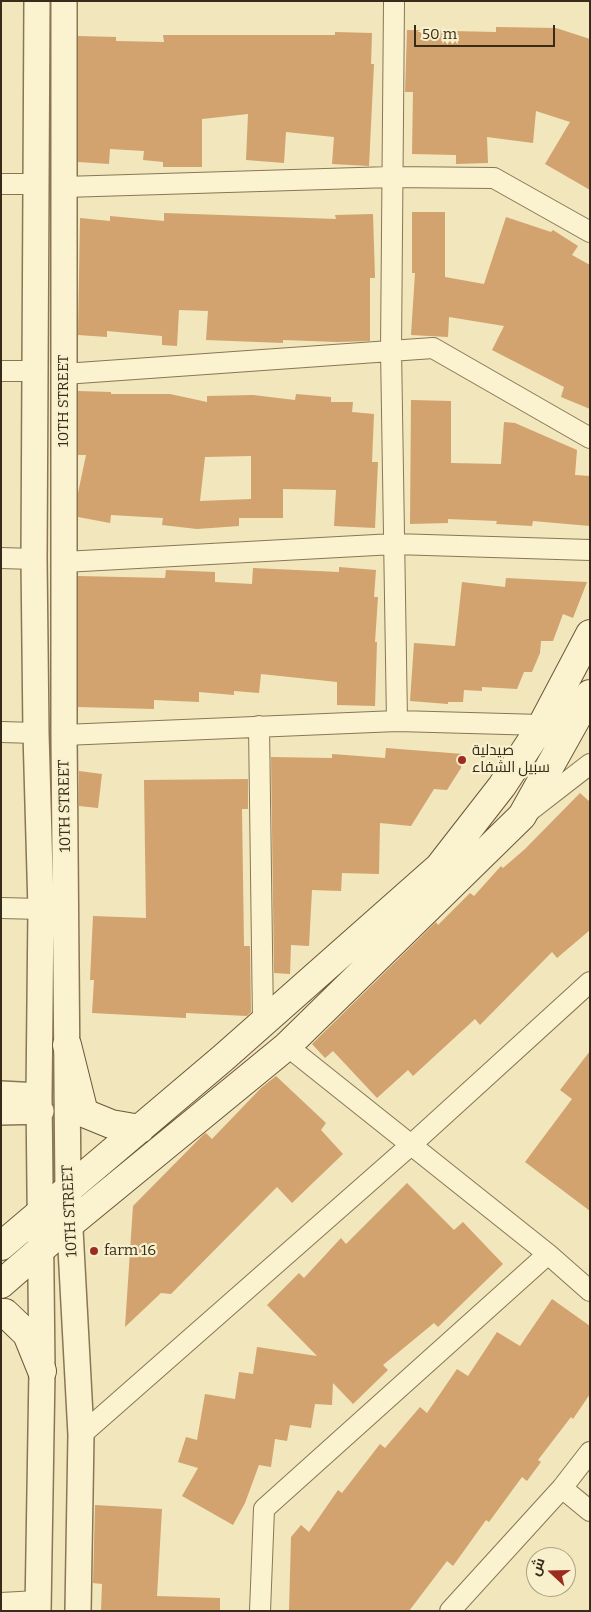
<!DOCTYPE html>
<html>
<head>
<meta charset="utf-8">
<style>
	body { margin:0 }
	#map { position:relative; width:591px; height:1612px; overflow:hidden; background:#f1e6bc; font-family:Bitter,Cairo,serif }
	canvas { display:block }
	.frame { position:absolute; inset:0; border:2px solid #372b1a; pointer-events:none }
	.north { position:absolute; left:526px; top:1547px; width:50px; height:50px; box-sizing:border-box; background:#f8f0cc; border:1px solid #aba185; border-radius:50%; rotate:291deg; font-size:14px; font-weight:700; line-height:20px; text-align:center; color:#372b1a }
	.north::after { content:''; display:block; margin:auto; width:18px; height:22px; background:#9d2c20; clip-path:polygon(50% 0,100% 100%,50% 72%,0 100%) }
	.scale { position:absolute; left:414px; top:25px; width:141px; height:22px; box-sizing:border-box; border:2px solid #372b1a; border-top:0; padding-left:6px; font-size:15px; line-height:18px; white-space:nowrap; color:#372b1a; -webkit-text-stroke:4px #f8f0cc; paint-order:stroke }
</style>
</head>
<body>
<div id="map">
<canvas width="591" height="1612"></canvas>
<div class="frame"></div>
<div class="north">ش</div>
<div class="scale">50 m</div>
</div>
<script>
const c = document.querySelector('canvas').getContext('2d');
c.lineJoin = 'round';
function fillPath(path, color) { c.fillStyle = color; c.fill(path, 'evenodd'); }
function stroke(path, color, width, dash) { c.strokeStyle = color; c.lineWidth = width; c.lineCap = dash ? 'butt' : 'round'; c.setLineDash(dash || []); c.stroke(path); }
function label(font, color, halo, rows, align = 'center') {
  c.font = font + ' Bitter,Cairo,serif'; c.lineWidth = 4.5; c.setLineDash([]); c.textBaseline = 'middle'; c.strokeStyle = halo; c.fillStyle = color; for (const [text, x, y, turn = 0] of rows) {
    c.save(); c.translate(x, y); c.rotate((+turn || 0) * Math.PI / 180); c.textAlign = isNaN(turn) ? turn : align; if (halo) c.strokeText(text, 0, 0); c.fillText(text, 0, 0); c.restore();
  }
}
fillPath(new Path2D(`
	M496,27L556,28L590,39V190L545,164L570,122L536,111L533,143L487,137L488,163L456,164V155L412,154L413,92H405L407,30L496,32Z
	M335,32L372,33L371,64H374L369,166L332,164L334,137L286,132L284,163L246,160L248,114L202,119V167H163V162L143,160L144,151L110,149L109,164L78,162V36L116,37V41L164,42L163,35H335Z
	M412,212H445V277L484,284L506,217L551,232L553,230L578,246L572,255L590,265V409L561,397L564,387L492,350L504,326L449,317L448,337L411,335L415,273H412Z
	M164,213L336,219L335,215L373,214L375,278H370V341L337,342L283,340V343L206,340L208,311L179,310L177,346L162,345V336L107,331V337L78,335L80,218L110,221V216L164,221Z
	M78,391L111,392V394H170L207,402V396L253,395L295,400L296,394L331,397V402H353L352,412L374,414L372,462H378L375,528L334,526L336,490L283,489V518H239V526L197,529L162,525L163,518L111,515L110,523L78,517V493L86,455H78ZM251,456V499L200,501L205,457Z
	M411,400L451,401V463L501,464L504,422L515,423L577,450L575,475L590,476V526L533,521L532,526L496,524L497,521L448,519V523L410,524Z
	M339,567L376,570L374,597H378L375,642H377L375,706L337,705V682L261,674L259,693L234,691V695L199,692V702L154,700V709L78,707V576L165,578L166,570L215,572V582L252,584L253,568L339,572Z
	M506,578L587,582L573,618L563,614L553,641H541L540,653L532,672H524L517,689L482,687V691L464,690L463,702H448V704L410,701L414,643L455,646L462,582L505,587Z
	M386,748L463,754L461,768L447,790L434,789L411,826L380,823L379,874L342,873L341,891L312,890L309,946L291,945L290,974L274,973L271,757L332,758V754L385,758Z
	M79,771L102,774L98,808L79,806Z
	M248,779V809H242L244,946H250L251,1012L247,1016L186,1013V1018L92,1013L94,980H90L93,916L146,918L144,780Z
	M580,793L590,802V930L557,958L552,952L480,1025L475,1019L413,1076L408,1070L377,1098L333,1051L325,1058L312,1044L436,922L438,925L470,893L474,896L501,866L503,868L525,849Z
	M590,1051V1211L525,1162L572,1099L560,1090Z
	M276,1076L326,1123L321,1130L343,1154L292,1203L277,1187L171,1294L161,1293L125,1327L133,1206L204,1134L206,1133L212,1139L261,1088Z
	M407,1183L454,1230L463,1222L503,1264L438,1327L434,1323L383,1365L388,1370L353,1404L333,1383L332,1405L315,1404L311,1428L290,1425L287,1441L275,1439L271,1467L259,1465L245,1503L233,1525L182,1496L198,1468L178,1462L186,1437L197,1440L205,1394L235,1399L239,1372L253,1374L257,1347L317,1356L267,1305L299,1273L304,1278L341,1238L346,1244Z
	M552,1299L590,1326V1394L573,1419L571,1417L538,1460L541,1462L527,1481L522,1477L489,1522L486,1520L453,1566L447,1561L409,1611H289L291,1537L301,1525L309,1532L338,1490L342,1493L380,1444L385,1448L420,1407L427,1413L457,1369L468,1376L497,1332L520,1346Z
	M95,1505L162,1509L157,1596L220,1598V1611H101L102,1584L93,1583Z`), '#d2a26f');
const minor = new Path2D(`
	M394,1L391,349L397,721
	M1,184H36
	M64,187L391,177L494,178L590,232
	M1,371H34
	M64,374L433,348L590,438
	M1,558L34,559
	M64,562L394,544L590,550
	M259,726L263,1022
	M1,732L36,733
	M64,735L397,721L542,725
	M528,812L590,764
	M1,908L41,909
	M287,1046L548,1254L590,1291
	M81,1435L412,1144L590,982
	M562,1488L590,1511
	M1,1603L38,1601
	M260,1611L264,1509L548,1254
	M450,1611L562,1488L590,1452`);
const tertiary = new Path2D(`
	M37,1L34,559L36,733L41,909L39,1096L42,1371L38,1611
	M64,1V735L68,1192L81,1435L78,1611
	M1,1094L39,1096
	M1,1112L41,1111`);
const secondary = new Path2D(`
	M67,1045L84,1113L111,1124L140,1129
	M1,1246L223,1058L439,867L502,786L542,725L590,634
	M1,1284L70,1224L287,1046L522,816L590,694
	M1,1313H5L27,1334L42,1371`);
stroke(minor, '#897654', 22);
stroke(tertiary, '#897654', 28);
stroke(secondary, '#6b5738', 30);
stroke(minor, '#fbf3cf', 20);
stroke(tertiary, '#fbf3cf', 25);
stroke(secondary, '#fbf3cf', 28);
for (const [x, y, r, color] of [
	[462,760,5,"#9d2c20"],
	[94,1251,5,"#9d2c20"]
]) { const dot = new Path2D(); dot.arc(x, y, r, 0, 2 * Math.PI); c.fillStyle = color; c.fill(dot); stroke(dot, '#f8f0cc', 2); }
label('15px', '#372b1a', '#f8f0cc', [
	["10TH STREET",64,401,-90],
	["10TH STREET",65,806,-91],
	["10TH STREET",70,1211,-93]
]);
label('15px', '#372b1a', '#f8f0cc', [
	["صيدلية",472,751],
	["سبيل الشفاء",472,768],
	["farm 16",104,1251]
], 'left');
</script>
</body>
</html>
